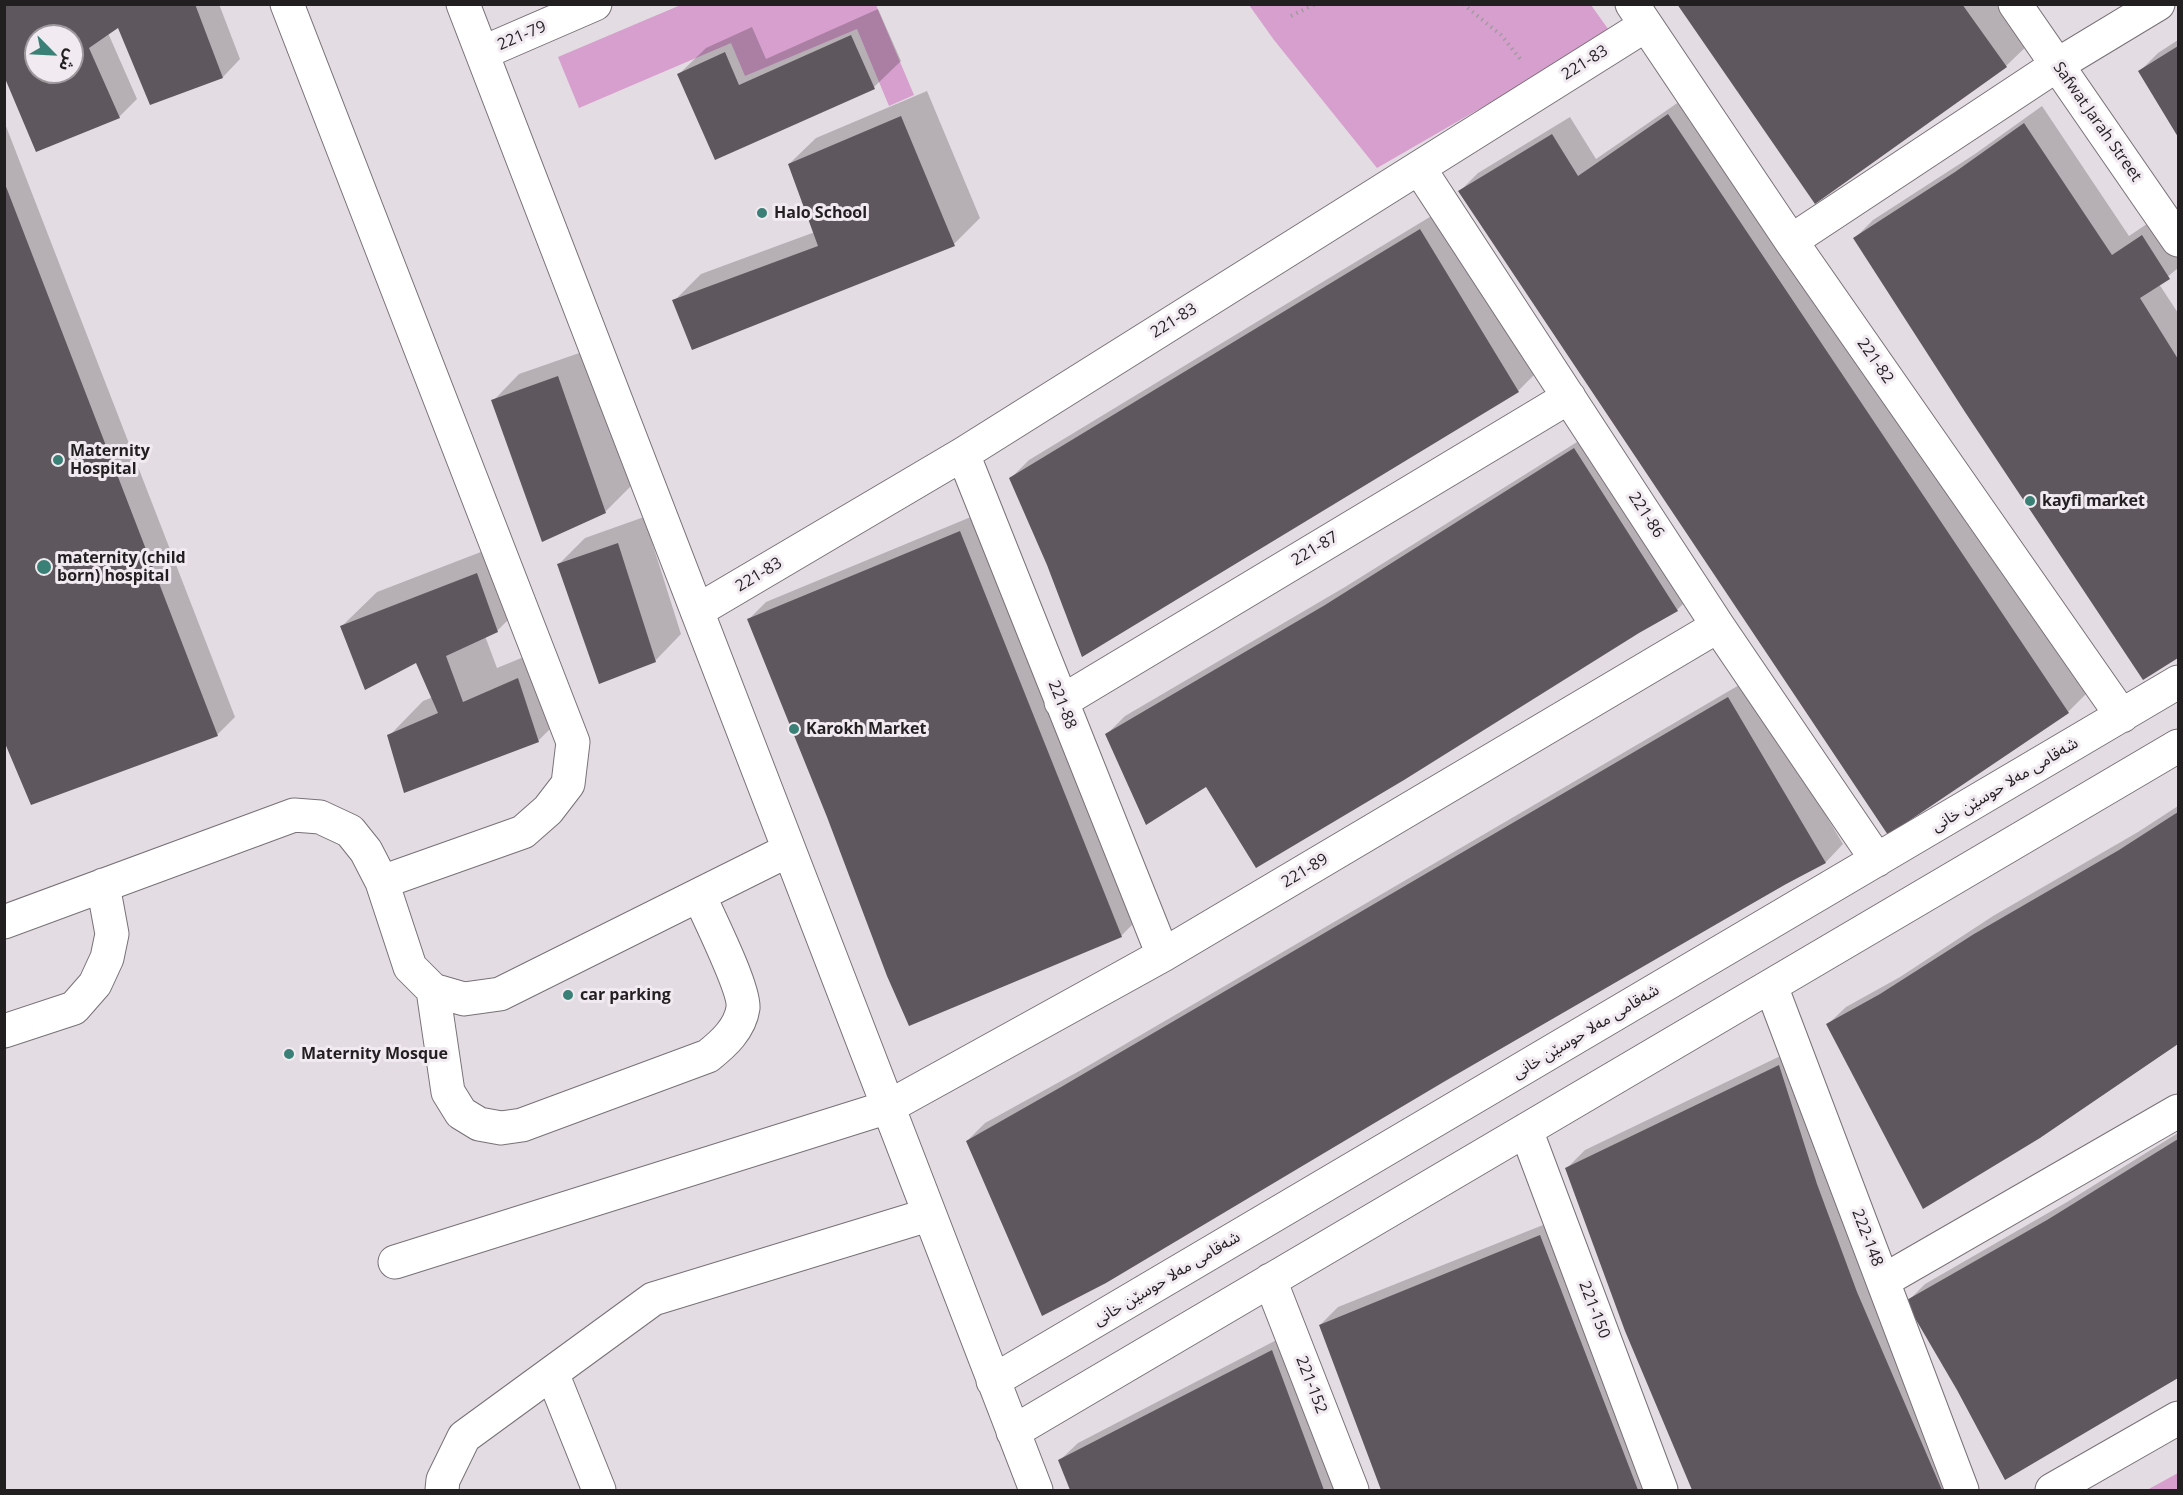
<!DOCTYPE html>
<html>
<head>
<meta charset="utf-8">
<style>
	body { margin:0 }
	#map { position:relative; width:2183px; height:1495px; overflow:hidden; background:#e4dce3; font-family:"Open Sans","Noto Sans Arabic",sans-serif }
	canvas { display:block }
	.frame { position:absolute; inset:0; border:6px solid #221f21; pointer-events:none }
	.north { position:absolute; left:24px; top:24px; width:60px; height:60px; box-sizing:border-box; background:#f1eaf0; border:2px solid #9e999d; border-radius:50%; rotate:114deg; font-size:16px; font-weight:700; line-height:24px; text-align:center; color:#221f21 }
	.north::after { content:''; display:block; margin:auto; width:21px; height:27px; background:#3b8076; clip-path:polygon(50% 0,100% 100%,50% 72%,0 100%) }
</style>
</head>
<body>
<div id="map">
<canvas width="2183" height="1495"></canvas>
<div class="frame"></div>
<div class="north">ش</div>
</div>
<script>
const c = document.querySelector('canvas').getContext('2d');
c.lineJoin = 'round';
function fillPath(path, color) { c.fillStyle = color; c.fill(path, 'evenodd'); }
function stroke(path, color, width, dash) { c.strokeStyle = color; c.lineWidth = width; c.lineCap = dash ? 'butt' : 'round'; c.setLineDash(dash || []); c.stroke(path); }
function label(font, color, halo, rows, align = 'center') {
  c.font = font + ' "Open Sans","Noto Sans Arabic",sans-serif'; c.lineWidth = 6; c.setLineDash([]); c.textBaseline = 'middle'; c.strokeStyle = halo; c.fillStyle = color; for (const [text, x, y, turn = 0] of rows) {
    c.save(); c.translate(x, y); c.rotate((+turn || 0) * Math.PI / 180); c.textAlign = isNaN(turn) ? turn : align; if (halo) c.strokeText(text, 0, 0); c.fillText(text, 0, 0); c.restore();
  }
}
fillPath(new Path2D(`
	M683,4L876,5L914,95L889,106L857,29L745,76L731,43L579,108L558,57Z
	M1249,5H1591L1611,33L1377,168L1274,40Z
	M2178,1473V1490H2147Z`), '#d69fcd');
fillPath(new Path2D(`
	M4,4H219L240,59L223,77L151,103L119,26L108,33L137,99L119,117L4,72ZM36,36H72V72H36Z
	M1679,4H2007L2033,40L2006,66Z
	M878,9L901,61L874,87L716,158L679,74L706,48L752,27L766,59Z
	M2178,40V134L2140,71L2158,53Z
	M927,91L980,218L954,244L674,301L701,274L815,232L789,164L816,138Z
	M1686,97L2086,694L2068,712L1460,191L1478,173L1570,117L1596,159Z
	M2042,106L2129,236L2169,209L2178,225V268L2159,284L2178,313V656L2144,678L1855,238L1873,220L1975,154Z
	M4,121L235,717L217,735L4,737Z
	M1438,212L1536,373L1518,391L1011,478L1029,460Z
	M585,351L632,485L606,511L543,540L493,401L519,374Z
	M1593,432L1695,592L1677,610L1206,785L1107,734L1125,716L1345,587Z
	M978,514L1139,918L1121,936L829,817L748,620L766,602Z
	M644,517L681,634L655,661L558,565L585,538Z
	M512,540L532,596L497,631L485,636L497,668L553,645L573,706L538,741L389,736L423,701L433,697L417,661L342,626L377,592Z
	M1746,681L1843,844L1826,862L1686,940L1105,1281L967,1141L985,1123L1081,1070Z
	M2178,806V1044L2040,1137L1828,1024L1846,1007L1900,977L1993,916L2138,832Z
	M1797,1048L1966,1490H1693L1626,1329L1567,1168L1585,1150Z
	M2178,1133V1378L2006,1478L1958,1389L1907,1302L1925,1284L2067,1202Z
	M1558,1219L1662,1490H1384L1320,1325L1338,1307Z
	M1290,1333L1348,1490H1072L1060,1460L1078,1443Z`), '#0003');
fillPath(new Path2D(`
	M4,4H195L223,78L150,105L118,28L89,48L120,118L36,152L4,76ZM36,36H72V72H36Z
	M1677,4H1962L2007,67L1815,204Z
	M851,35L875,89L715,160L677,74L725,52L739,85Z
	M2178,46V137L2138,71Z
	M1668,114L2069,713L1888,835L1458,191L1552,134L1578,176Z
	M901,116L955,246L692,350L672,300L818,246L788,164Z
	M2024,123L2112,255L2142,235L2170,279L2140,298L2178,359V658L2143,680L1965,412L1853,238L1955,172Z
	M5,184L218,736L31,805L4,741Z
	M1420,229L1519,392L1082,657L1047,565L1009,478Z
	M558,376L606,513L542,542L491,400Z
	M1574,448L1678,611L1639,633L1404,780L1256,868L1206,787L1146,825L1105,734L1325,605Z
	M960,531L1122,937L909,1026L887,976L827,817L747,619Z
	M618,543L656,662L599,684L557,564Z
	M477,573L498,632L446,656L463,702L518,678L539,742L404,793L387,735L438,713L416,663L365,690L340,626Z
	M1728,697L1826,863L1786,884L1445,1081L1106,1283L1042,1316L966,1141L1061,1087Z
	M2178,812V1044L2040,1138L1923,1209L1826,1024L1880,994L1974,934L2119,850Z
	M1779,1065L1817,1184L1857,1292L1942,1490H1692L1625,1331L1565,1168Z
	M2178,1139V1378L2005,1480L1957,1390L1905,1301L2047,1220Z
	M1540,1235L1638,1490H1381L1319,1325Z
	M1272,1350L1324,1490H1070L1058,1460Z`), '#5e575d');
const minor = new Path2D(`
	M287,4L573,742L568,784L548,810L523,832L382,882
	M463,4L1036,1490
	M1632,4L1791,241L2122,716
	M2015,4L2178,240
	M482,53L595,4
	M1419,168L1718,626L1877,860
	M1791,241L2057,65L2158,4
	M963,454L1163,955
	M697,611L963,454L1646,25
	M1061,702L1569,397
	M4,922L294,815L320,817L350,831L366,851L382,882L410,967L433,990L464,999L500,994L789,850
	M1771,986L1962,1490
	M433,990L448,1092L461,1113L479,1124L501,1128L522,1125L708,1056C723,1044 740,1029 743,1008C745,989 708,916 699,895
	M4,1031L74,1008L95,984L107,958L112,934L103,885
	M1526,1130L1661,1490
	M395,1262L888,1107L1163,955L1718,626
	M1270,1280L1352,1490
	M1883,1281L2178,1111
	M552,1373L599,1490
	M993,1381L2178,682
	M1013,1432L2178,746
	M442,1490L443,1480L464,1437L653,1299L928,1215
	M2052,1490L2178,1418`);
stroke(minor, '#787177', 35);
stroke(new Path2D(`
	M1463,4L1501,35L1521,60
	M1291,16L1315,4`), '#a19ba0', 4, [1.5, 4.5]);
stroke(minor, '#fff', 33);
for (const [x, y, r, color] of [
	[762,213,6,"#3b8076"],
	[58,460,6,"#3b8076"],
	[2030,501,6,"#3b8076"],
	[44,567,8,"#3b8076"],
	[794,729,6,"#3b8076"],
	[568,995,6,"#3b8076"],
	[289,1054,6,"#3b8076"]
]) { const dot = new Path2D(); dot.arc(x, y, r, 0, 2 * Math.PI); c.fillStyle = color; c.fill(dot); stroke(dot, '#f1eaf0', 2); }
label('16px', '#221f21', '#f1eaf0', [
	["221-79",522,36,-23],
	["221-83",1585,63,-32],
	["Safwat Jarah Street",2097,122,55],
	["221-83",1174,321,-32],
	["221-82",1875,361,55],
	["221-86",1646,515,57],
	["221-87",1315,549,-31],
	["221-83",759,575,-31],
	["221-88",1062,705,68],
	["شەقامی مەلا حوسێن خانی",2005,785,-31],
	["221-89",1305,871,-31],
	["شەقامی مەلا حوسێن خانی",1586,1032,-31],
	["222-148",1867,1238,69],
	["شەقامی مەلا حوسێن خانی",1167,1279,-31],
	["221-150",1594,1310,69],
	["221-152",1311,1385,69]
]);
label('bold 16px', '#221f21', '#f1eaf0', [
	["Halo School",774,213],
	["Maternity",70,451],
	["Hospital",70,469],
	["kayfi market",2042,501],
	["maternity (child",57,558],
	["born) hospital",57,576],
	["Karokh Market",806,729],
	["car parking",580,995],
	["Maternity Mosque",301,1054]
], 'left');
</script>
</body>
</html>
